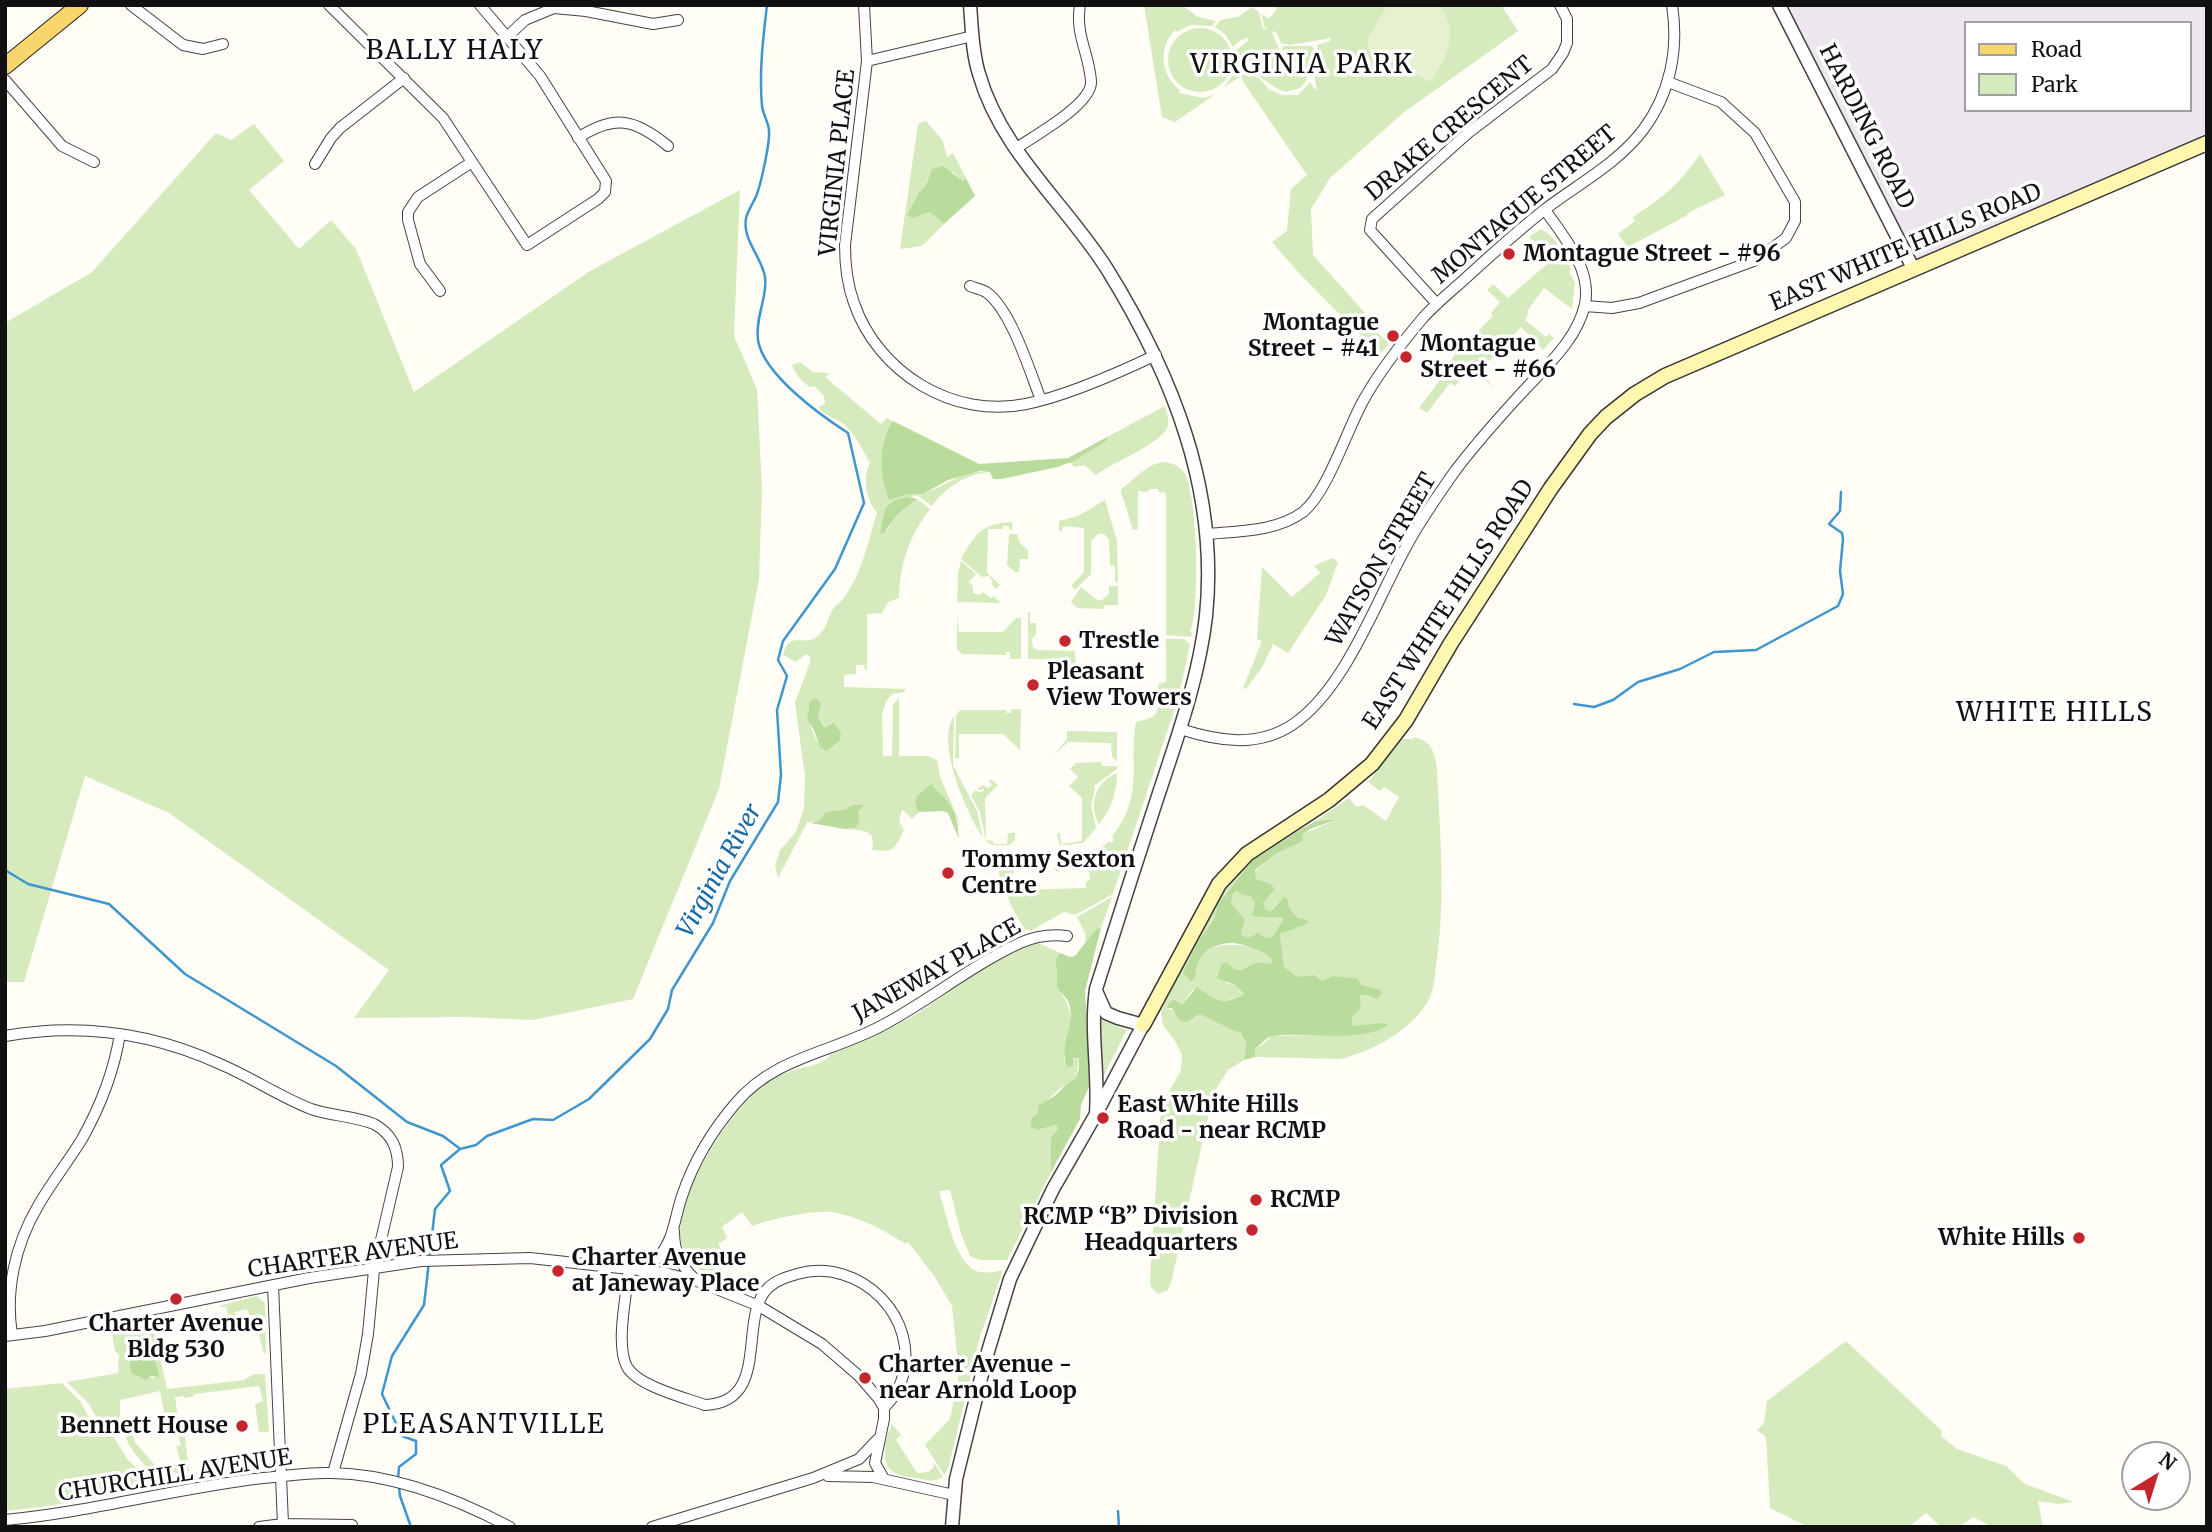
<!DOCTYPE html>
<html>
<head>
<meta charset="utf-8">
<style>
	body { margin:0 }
	#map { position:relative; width:2212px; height:1532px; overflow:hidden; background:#fffdf5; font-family:Merriweather,serif }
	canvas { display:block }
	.frame { position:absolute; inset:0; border:7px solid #111; pointer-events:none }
	.legend { position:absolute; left:1964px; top:21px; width:228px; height:91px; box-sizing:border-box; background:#fff; border:2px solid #a0a0a0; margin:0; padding:9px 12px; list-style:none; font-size:21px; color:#111 }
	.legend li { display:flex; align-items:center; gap:14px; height:35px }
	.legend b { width:35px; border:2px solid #a0a0a0 }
	.north { position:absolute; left:2121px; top:1441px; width:70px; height:70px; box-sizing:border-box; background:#fff; border:2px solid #a0a0a0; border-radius:50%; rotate:38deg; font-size:19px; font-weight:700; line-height:28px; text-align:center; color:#111 }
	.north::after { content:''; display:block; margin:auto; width:24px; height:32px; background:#c4262e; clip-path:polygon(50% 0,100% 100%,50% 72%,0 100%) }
</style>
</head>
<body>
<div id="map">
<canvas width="2212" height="1532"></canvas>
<div class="frame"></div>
<ul class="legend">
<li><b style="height:9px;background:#f9d66b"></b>Road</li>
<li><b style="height:19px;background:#d5ebbd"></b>Park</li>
</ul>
<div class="north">N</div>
</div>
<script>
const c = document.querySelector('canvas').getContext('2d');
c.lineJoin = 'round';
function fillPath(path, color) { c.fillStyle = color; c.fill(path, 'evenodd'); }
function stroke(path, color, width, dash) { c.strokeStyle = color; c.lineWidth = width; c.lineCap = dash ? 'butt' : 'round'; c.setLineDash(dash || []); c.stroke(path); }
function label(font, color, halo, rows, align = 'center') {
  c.font = font + ' Merriweather,serif'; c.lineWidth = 7; c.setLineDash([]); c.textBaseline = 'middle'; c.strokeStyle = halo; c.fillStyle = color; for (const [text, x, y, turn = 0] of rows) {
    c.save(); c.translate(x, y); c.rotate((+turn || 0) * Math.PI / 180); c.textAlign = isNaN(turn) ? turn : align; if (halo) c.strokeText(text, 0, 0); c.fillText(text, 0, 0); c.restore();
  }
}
fillPath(new Path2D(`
	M1779,5H2207V143L1913,268ZM1965,23H2189V110H1965Z`), '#eee6ef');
fillPath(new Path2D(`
	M1144,5H1182L1198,17L1216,21L1212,26L1190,25L1177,32L1175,30C1158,47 1160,75 1180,90L1179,93L1203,98L1214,95L1175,122L1162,117Z
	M1273,5H1501L1518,31L1403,113L1330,178L1311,209L1313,255L1366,314L1364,318L1367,324L1389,343L1380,355L1297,271L1272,242L1287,231L1291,189L1307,175L1244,83L1241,76L1224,87L1236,71C1251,70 1263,80 1270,91L1271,90L1282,95H1298L1310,82L1315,90L1317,87C1311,73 1319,60 1317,45L1330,41L1331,38L1290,45L1281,43L1277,33L1265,28L1261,14L1269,19L1277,9Z
	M1252,7L1259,12L1263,29L1271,30L1282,56L1307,74V80L1300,88L1285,92C1264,84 1261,72 1237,66L1235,51L1248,41V38L1241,40L1233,47L1225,34L1215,27L1220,20L1238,17Z
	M1168 60a32 32 0 1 1 64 0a32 32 0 1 1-64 0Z
	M1283,46H1312C1318,53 1315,64 1311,73L1288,58L1282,49Z
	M926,121L943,141L947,157L953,153L966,178L963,182L953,172L928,177L925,187L920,191L913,218L930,212L944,224L922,246L900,249L918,124Z
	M254,124L284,161L249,190L299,249L331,220L356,249L414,392L590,271L740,190L734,336L757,389L762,489L759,579L719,789L633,999L533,1020L465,1017L354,1018L389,970L169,813L85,776L24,982H5V323L92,272L216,133L231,140Z
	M1700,154L1725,195L1690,212L1686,216L1628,247L1618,234L1635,221L1633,217C1663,197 1679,185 1700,154Z
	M1541,229C1555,236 1565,255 1571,269L1569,271L1575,283L1572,309L1544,288L1527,311L1529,313L1525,320L1546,337L1549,334L1554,338L1543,350L1521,327L1481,370L1494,388L1473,367L1455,386L1450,383L1427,413L1419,408L1453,363L1450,361L1455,355L1437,339L1443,332L1462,347L1493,316L1491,313L1500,302L1487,290L1493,284L1508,298L1547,264L1545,260L1549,255L1529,237Z
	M800,362L813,372L830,373L825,377L881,424L887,418L893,421C876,441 883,468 886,493C896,497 898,495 908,494C914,493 920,495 925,493C947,485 964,469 990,472C966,474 946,487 932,506L917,495L885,508L880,532L887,530L898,514L917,499L930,509C909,537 900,563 899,598L888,602L882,613L867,614V670H865L864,665H856V674L844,675V687L906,689L904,692L892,694L886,702L882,714L883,756H892L893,705L899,698V756H928L937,760L940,777L961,825L940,792L931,784L915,804L919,812L912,819L902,809L899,822L904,830C895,848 895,853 872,850C877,828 862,831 845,829L860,820L858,812L851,808L826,812L821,819L807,823L778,878L775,866L780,850L796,832L804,808L805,776L795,703L810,662V656L806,654L796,662L783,655C790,628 805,650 820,634C827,627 828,618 832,611C834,606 840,603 843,599C848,592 853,583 857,575C866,555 870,534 877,513C866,498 862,480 870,463C863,451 855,434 846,426C837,418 824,416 818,407L825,404L824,396L814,386L810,387C801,381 796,375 792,365ZM821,704L818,716L825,727L829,726L832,722L839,740L827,751L820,748C815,736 807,722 808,709Z
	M1165,406C1167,413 1170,421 1167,428C1160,444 1112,463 1096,475L1084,465L1074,467L1069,462C1078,459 1103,444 1109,436Z
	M1162,462C1172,462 1180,466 1185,474C1198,499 1200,611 1190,632L1192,633L1191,637L1166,635V493L1159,492L1158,489H1150L1147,492L1138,491V529L1133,530L1121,492V489C1135,480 1145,465 1162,462Z
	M1105,500L1117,541L1118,582H1115V566L1110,565L1109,539L1104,534H1098L1091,541V574L1075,590L1071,586L1084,572V528L1063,526L1062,531H1059V521L1078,516Z
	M1012,522V530H1009V526H1003V529H988L987,573L1000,585L996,589L991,584L993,582L989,576L982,577L961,559C976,533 981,524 1012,522Z
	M1009,534H1017L1020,543L1028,550V559H1020L1019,572H1015L1007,565Z
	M1332,558L1338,562L1326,595L1288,653L1273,644L1263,666L1246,689L1243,688L1262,641L1257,639L1262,567L1292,597L1320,573L1314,566Z
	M961,561L976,574L969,582L973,586V593L979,595L983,592L991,598L994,596L1000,602L998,603L957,602L958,573Z
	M1109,586H1118V605H1104L1103,609L1077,608L1071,602L1081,587L1097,600H1102L1109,594Z
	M1028,612H1030V623H1036V635L1031,639L1033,647L1037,650L1075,651L1077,680H1074L1072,673H1068V660L1028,659Z
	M957,614L959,632H1003L1016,618H1021V659H1010V652H1006V655L962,654L957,649Z
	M1166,639H1184L1190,645L1178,699L1113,894L1075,915L1064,912L1032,930H1026C1017,921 998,879 998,866C1006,856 1032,855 1043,861L1045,868L1041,873L1038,871L1037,863L1016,864L1011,881L1015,882L1016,890L1086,888V882L1090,880L1089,872L1086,870L1085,864L1061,863V869L1058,872L1054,869V862C1069,851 1087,863 1109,841L1112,843L1114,840L1112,837C1145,794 1128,769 1136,722C1165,716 1156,710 1158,684L1166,682Z
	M1011,709H1021L1020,750L1003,734H959V758H955L956,716L960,710H1006V713H1011Z
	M954,716L953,765L977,811L983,838C967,813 935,743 954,716Z
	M1067,731L1117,732V761L1112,757L1111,743L1068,742L1053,756L1067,739Z
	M1414,737C1431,741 1435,752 1437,768C1440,834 1446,901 1436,966C1435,976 1434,988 1430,997C1416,1028 1372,1052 1340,1059L1255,1057V1048L1262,1045L1272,1036L1364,1034L1365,1026H1352V1017L1361,1008L1360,994L1381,990L1362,985L1356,978L1332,976L1322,981L1298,977L1284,967L1280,934L1287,929L1300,927C1299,914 1289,908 1277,903L1271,911L1266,910L1263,903L1275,889L1271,884L1256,879L1255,871L1277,853L1302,841L1301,835L1333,821L1314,822L1349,798L1356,807L1363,805L1386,821L1399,797L1384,787L1380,791L1368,782L1402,739H1413Z
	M1101,762L1102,766H1117V769L1094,786L1095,788L1091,806L1096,828L1083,843L1066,845L1059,844L1057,833H1060L1061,844L1082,841V798L1069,786L1078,777L1070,769L1076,763Z
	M1117,773C1117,792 1111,810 1099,824C1088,805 1096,781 1117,773Z
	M991,779L998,785L985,798L986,840L993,841V844H1007L1008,833H1015V840L1010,845H992L986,841L980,812L971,795L976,790L978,792L984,791L983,788L982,790L977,789L982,785L989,788L992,785L989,781Z
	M1252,861L1218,904L1214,919L1199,940L1183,972L1196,971C1198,964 1200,956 1207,951C1221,940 1266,945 1274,961L1270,964L1254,965L1238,971L1232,969L1226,983L1235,985L1244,995L1221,1002L1209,997L1202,990H1192L1182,1006L1167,1005L1166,1008L1195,1018L1199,1014C1214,1019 1226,1029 1241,1033L1246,1043L1244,1060L1228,1070L1213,1094L1171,1283L1168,1290L1158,1294L1151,1287L1150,1280L1161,1106L1181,1070L1182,1055L1175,1041L1163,1025L1161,1010L1217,902L1235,877Z
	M1238,891L1250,896L1255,903L1252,914L1258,917H1281L1283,920L1272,937L1266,938L1262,935L1249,938L1241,936L1245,920L1231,903L1233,894Z
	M1112,897L1101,928L1096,929L1085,943L1086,935L1077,917Z
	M1036,942L1060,953L1055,961L1057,969V988C1082,1019 1064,1026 1064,1060L1079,1058L1076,1078C1062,1083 1033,1113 1030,1127L1037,1130L1056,1125L1058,1129L1054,1135L1051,1152V1172L1007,1260H980L970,1256L961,1234L950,1190L939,1191C946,1212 954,1261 976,1271C984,1274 995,1272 1003,1270L980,1337L948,1469L944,1475L925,1445L950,1419L959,1373L952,1306L935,1277L908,1242L906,1244C885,1231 862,1218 837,1213C819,1208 770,1219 752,1226L742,1212L722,1227L727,1238L718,1244L730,1262L711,1277C696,1269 684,1259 681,1242C674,1198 727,1114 761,1088C769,1081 778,1076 788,1072C803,1066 822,1067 831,1054L864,1041L912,1017L984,968Z
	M1099,1018L1127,1030L1103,1077L1102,1075Z
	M257,1296L265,1303L266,1354L263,1352L255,1315H249L247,1309L235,1312L236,1315L228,1316L226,1307L218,1306Z
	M148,1320C153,1320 157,1322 159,1327L154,1329L167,1389L244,1380L254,1374H265L269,1432H259L255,1404L263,1401L259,1386L194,1394V1396L185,1398L184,1396L175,1397L179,1424L189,1427L184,1428L189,1472H197L198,1478L183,1481L181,1476L167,1469L181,1464L176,1446L181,1445L172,1417L159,1419V1415L164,1411L160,1391L120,1400V1416L109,1429L128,1460L154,1484L150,1485L147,1489L49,1506L5,1511V1389L62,1383L81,1402L89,1418H97L88,1403L67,1382L118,1373L119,1355L115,1351L111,1327ZM151,1337L155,1378L131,1373L128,1349L131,1342H135L139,1350Z
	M1846,1341L1942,1431L1941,1436L1957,1449L2006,1466L2025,1484L2073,1502L2059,1504L2038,1501L2043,1527H1992L1973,1517L1959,1527H1941L1926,1513L1909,1527H1808L1770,1508L1766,1437L1757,1430L1764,1423L1767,1401Z
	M139,1420L141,1427L132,1431L135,1442L158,1469H165L180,1478L181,1481L171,1484L167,1482L165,1484C152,1471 116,1443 127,1423Z
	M892,1424L901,1435L896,1440L915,1470L918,1473L928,1472L933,1468L934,1463L943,1477C933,1483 926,1480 915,1478C908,1477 899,1476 893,1472C879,1463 886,1436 892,1424Z`), '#d5ebbd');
fillPath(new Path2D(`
	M943,166L963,181L966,178L975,196L944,224L930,212L913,218L907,215L920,191L925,187L932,169Z
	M893,421L979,464L1068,458L1109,436L1106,441L1076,460L1058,467L1001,479H993L990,472L980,471L948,480L923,494H908L889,500C880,477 877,441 893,421Z
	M908,497L917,499L898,514L883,534L880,532L885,508L895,500Z
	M816,698L821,704L818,716L824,727L829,726L833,722L841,733L840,740L827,751L820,748L814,730L807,719L810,701Z
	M931,784C941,793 955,808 957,822C958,827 958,833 959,839L948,813L942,811L919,812L915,804L917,796Z
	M853,805H864L858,812L860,820L856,827L845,829L811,823L821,819L826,812L846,809Z
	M1326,820H1335L1310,829L1302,835L1303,841L1277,853L1255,870L1256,879L1271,884L1275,889L1263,903L1266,910L1271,911L1284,897L1288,900L1289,908L1299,919H1305L1309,923L1280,934L1284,967L1298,977L1314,975L1322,981L1332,976L1357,978L1362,985L1381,990L1382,994L1377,999L1367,995H1360L1361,1008L1352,1017V1026L1383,1023L1388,1025C1362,1044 1305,1031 1273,1036C1265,1037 1262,1045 1255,1048V1057L1244,1060L1246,1043L1241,1033L1232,1030L1200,1014L1187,1022L1180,1021L1172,1008H1166L1171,1001L1175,1000L1182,1005L1197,987C1217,1000 1220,1007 1244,994L1235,985L1217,978L1222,964L1227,962C1241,979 1243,965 1258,963C1262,962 1266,964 1270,964L1273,961C1270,952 1245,945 1235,943C1228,942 1214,946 1208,950C1199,956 1196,969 1194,979L1191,981L1185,976L1183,972L1199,940L1214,919L1218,904L1252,861L1298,831L1314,822ZM1237,891L1243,895L1250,896L1255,903L1252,915L1258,917H1281L1283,920L1272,937L1266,938L1258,933L1249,938L1241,935L1245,920L1231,903L1233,894Z
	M1101,928L1085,991L1091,1082L1081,1105L1080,1119L1051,1172V1138L1058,1129L1056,1125L1037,1130L1030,1127L1032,1118L1038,1113V1106C1041,1103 1045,1102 1048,1100C1059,1095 1064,1083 1076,1078L1079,1068V1058H1073V1065L1068,1067C1056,1045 1078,1024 1068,1001C1066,997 1060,992 1057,988V969L1055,961L1060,953L1070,957L1075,956L1096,929Z
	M151,1337L159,1377L151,1376L146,1380L131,1373L128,1349L133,1341L139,1349Z`), '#b9dc9c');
fillPath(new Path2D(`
	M1388,5H1438C1461,30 1447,57 1431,82L1369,51L1367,39Z`), '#e6f2cf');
stroke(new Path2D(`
	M1574,704L1594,707L1613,700L1638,682L1680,669L1714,652L1756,650L1838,606L1843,594L1840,571L1843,539L1842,533L1829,524L1840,511L1841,492
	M5,870L28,884L109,904L185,974L336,1066L407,1122L443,1136L459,1148
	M398,1480L399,1467L416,1454V1441L402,1436L382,1394L392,1356L424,1305L435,1209L450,1191L441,1165L460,1149L476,1145L487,1136L533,1119L553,1120L589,1099L650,1039L668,1009L672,990L713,923L730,881L778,802L781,775L777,710L787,676L778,660L783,641L835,569L864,503L848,433C820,415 763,374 758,340C755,316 768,297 765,277C762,257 742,240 746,218C748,210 754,202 757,194C761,183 770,143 769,131C769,123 763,115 762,106C759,72 763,39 767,5
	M399,1487L400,1496L411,1527
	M1118,1511L1119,1527`), '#3f96cf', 2.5);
const minor = new Path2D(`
	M131,5L183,45L203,49L223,44
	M329,5L443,118L527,245L598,199L605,192L606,181L540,76L480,5
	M864,5L867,61L845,245C845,265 847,284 854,303C878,373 953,419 1026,404C1067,396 1118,373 1156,355
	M508,36L525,20L554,8L586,11L653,24L678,20
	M867,61L973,36
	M5,80L62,146L94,162
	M578,138C615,114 635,119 668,146
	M1015,149C1034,136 1093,104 1091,81C1089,53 1075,35 1080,5
	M315,164L331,138L340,128L404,78
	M970,286C975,288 981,289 986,292C1011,309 1030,372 1041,400
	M440,291L420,264L408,220V212L418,197L472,162
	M1437,304L1370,230L1372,219L1468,133L1552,69L1563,53L1567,43V19L1560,5
	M1585,306L1612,308L1639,303L1756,260L1786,238L1795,221V202L1755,133L1721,102L1668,82
	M1206,534C1238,531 1276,532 1303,512C1327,493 1347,430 1363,401C1379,372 1401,344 1422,319C1436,303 1453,290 1468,276C1493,253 1518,231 1544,210C1578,184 1617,164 1643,130C1670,94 1679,50 1672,5
	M1180,729C1218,741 1257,748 1292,725C1345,690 1376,601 1406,547C1420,521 1438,495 1455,471C1474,446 1496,421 1517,398C1541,371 1577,342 1585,304C1592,269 1564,237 1545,210
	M5,1036C79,1023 152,1033 220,1064C251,1077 280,1097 311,1109C332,1116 354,1116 374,1124C392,1134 398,1148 398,1167L374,1270L368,1334L361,1374L333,1473
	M674,1231C674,1251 680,1266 695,1279
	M629,1268C627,1294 615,1344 627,1367C638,1386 685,1398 705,1405C772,1402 737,1318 768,1288C776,1280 787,1277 797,1274C860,1256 923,1319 901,1382C898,1392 891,1400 884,1408
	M637,1268C645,1266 654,1262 660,1255C674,1239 675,1216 682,1196C693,1163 712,1131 735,1104C775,1056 832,1053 883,1025C930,1000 972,965 1020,943C1036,936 1050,934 1067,936
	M273,1285L283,1524
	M12,1335C5,1291 15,1245 38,1206C51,1183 68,1162 82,1139C100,1107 114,1071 120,1034
	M5,1336L45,1331L309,1278L421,1261L530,1258L665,1273L697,1281L759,1306L822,1344L859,1376L879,1399L884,1408V1419L875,1463L884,1479
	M828,1476L873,1477L954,1495
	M5,1520C92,1512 176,1488 263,1478C286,1476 309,1472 332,1473C392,1474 457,1499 510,1527
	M259,1527L283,1524L352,1525
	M652,1527L813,1478L859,1459L878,1439`);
const tertiary = new Path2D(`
	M970,5C972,28 972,52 979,74C1001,151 1065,203 1107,269C1172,374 1219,490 1206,616C1199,678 1177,738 1158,796C1137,860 1116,925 1096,989C1090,1031 1099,1073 1096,1114
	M1779,5L1913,268
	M952,1527L956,1479L986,1358L1010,1279L1053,1189L1096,1114L1143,1025L1118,1018L1106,1013L1097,993`);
const secondary = new Path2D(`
	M1143,1025L1219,884L1247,854L1329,800L1372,764L1406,720L1451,643L1551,488L1590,434L1606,417L1635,394L1665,376L2207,143`);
const primary = new Path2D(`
	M5,66L80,5`);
stroke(minor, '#444', 12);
stroke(tertiary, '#444', 15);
stroke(secondary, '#333', 17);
stroke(primary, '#222', 18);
stroke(minor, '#fff', 10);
stroke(tertiary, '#fff', 12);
stroke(secondary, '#fff6b0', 14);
stroke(primary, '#f9d66b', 16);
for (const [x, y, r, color] of [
	[1509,254,7,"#c4262e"],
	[1393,336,7,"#c4262e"],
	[1406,357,7,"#c4262e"],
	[1065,641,7,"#c4262e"],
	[1033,685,7,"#c4262e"],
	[948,873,7,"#c4262e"],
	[1103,1118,7,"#c4262e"],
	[1256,1200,7,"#c4262e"],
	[1252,1230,7,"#c4262e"],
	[2079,1238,7,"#c4262e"],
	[558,1271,7,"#c4262e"],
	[176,1299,7,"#c4262e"],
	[865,1378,7,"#c4262e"],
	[242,1426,7,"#c4262e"]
]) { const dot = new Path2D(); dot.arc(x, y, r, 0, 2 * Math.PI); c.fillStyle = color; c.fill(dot); stroke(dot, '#fff', 2.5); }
label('23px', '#111', '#fff', [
	["HARDING ROAD",1866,127,63],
	["DRAKE CRESCENT",1450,129,-40],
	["VIRGINIA PLACE",838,163,-84],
	["MONTAGUE STREET",1525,205,-40],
	["EAST WHITE HILLS ROAD",1906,248,-23],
	["WATSON STREET",1382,560,-60],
	["EAST WHITE HILLS ROAD",1449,605,-57],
	["JANEWAY PLACE",937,971,-29],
	["CHARTER AVENUE",353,1256,-8],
	["CHURCHILL AVENUE",175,1476,-9]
]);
label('bold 23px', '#111', '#fff', [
	["Montague Street - #96",1523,254],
	["Montague",1379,323,"right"],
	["Street - #41",1379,349,"right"],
	["Montague",1420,344],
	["Street - #66",1420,370],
	["Trestle",1079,641],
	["Pleasant",1047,672],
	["View Towers",1047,698],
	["Tommy Sexton",962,860],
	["Centre",962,886],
	["East White Hills",1117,1105],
	["Road - near RCMP",1117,1131],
	["RCMP",1270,1200],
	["RCMP “B” Division",1238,1217,"right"],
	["Headquarters",1238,1243,"right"],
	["White Hills",2065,1238,"right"],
	["Charter Avenue",572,1258],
	["at Janeway Place",572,1284],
	["Charter Avenue",176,1324,"center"],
	["Bldg 530",176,1350,"center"],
	["Charter Avenue -",879,1365],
	["near Arnold Loop",879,1391],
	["Bennett House",228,1426,"right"]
], 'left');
label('italic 24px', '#1768a6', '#fff', [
	["Virginia River",720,871,-61]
]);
c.letterSpacing = '2px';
label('26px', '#111', '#fff', [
	["BALLY HALY",455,52],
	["VIRGINIA PARK",1302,66],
	["WHITE HILLS",2055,714],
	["PLEASANTVILLE",484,1426]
]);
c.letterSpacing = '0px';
</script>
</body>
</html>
